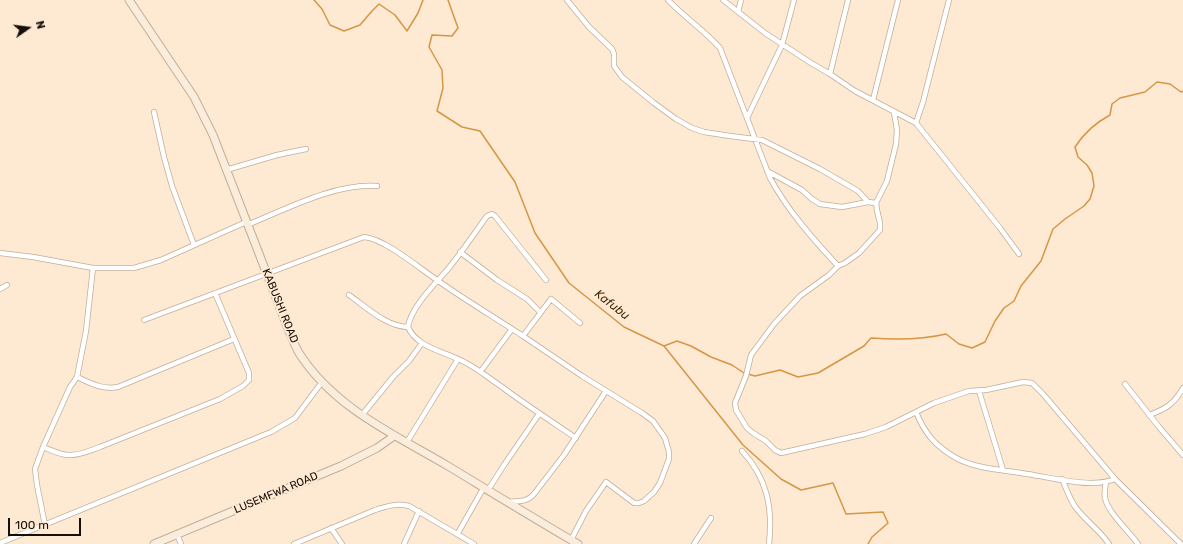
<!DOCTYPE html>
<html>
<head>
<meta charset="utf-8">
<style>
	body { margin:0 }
	#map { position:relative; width:1183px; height:544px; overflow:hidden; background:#fee9d3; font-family:Rubik,sans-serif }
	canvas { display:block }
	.north { position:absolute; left:8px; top:8px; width:40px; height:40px; -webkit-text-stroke:3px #fee9d3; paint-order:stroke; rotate:76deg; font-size:11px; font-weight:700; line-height:16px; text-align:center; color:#160f08 }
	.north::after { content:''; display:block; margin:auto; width:14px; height:18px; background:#160f08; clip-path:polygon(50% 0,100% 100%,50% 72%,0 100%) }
	.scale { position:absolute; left:8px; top:518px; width:73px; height:18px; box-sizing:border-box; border:2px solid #160f08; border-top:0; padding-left:5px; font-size:12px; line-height:14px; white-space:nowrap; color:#160f08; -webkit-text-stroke:3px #fee9d3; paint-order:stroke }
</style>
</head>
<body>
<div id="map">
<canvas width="1183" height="544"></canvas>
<div class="north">N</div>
<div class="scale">100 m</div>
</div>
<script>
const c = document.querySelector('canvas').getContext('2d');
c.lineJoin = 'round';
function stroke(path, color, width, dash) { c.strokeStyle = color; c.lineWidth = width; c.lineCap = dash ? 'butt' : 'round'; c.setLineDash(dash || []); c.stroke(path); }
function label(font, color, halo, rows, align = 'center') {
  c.font = font + ' Rubik,sans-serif'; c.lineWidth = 4; c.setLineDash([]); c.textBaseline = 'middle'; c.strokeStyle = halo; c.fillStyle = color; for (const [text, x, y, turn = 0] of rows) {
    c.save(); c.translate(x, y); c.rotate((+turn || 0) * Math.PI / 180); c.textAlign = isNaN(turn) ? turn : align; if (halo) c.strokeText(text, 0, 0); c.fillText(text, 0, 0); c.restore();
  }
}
stroke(new Path2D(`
	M314,0L322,9L330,25L344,31L360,25L372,11L379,4L395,15L407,31L418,13L423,0
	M448,0L458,28L452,36L432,35L429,47L442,70L443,88L437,111L462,127L480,131L515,182L535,233L569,283L624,327L664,346L743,445L781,479L801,490L833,483L846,514L883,512L888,523L872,537L868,544
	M664,346L677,341L691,346L711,357L732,365L744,373L755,376L780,370L798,377L818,373L864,346L871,338C896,340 921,340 946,334L959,344L972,348L985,342L995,321L1004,308L1014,301L1021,286L1041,261L1053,229L1065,219L1084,206L1090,199L1094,186L1092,173L1087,165L1078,157L1075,147C1084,133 1095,123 1110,115L1112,104L1120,98L1145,92L1157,82L1170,84L1181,92L1183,91`), '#d69645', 1.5);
const street = new Path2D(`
	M567,0L589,27L612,49L614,54V66L622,77L654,103L676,119L692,128L704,132L730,136L762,140L820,169L858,191L868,202
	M668,0C684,17 704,30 720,48L770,178C788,211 813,239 838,266
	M723,0L765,33L811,63L830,74L855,91L916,123L1000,228L1019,254
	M738,12L741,0
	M830,74L848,0
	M873,100L898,0
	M154,112L164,157L172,186L194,245
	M894,112L897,130L896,144L887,181L876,203L877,210L880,223V230L859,253L845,263L838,266L829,275L800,296L774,324L751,355L746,376L735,403L736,410L747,428L753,433L766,441L775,450L781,453L865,434L886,427L934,403L969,391L986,390L1023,382L1032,383L1043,394L1115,479L1181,544
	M747,118L782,45L794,0
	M916,123L923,102L949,0
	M226,170L277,155L306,149
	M767,171L802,190L812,199L820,204L842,207L868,202L876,203
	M247,225C286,209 335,183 377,186
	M460,252L497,280L527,299L540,312
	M0,253L33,257L93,268H134L161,260L246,222
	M546,280L495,216L492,214L487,216C474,234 462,252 448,269C435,284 411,307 408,327C416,346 441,351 458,359C475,366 487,377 502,387C526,405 551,421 576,438
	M0,289L7,285
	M349,295C366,307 387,327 408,327
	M144,320L364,237C385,239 419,268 437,280C465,300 494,317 523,336L551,299L580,323
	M523,336L582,376L642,413L653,421L658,428L665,438L669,452V459L660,483L654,492L644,501L639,503H634L606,482L586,511L571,540
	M481,371L512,329
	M77,377C90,383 102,390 118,387L234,339
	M1125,384L1159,427L1183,455
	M979,391L1003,470
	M916,412C925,434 936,447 958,459C978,469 1004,470 1027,474C1048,477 1069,483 1091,483C1099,483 1107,482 1115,479
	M362,415L393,377L409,361L422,343
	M1149,415C1166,409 1174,404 1183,388
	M407,442L458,359
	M43,447C51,450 62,456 71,455C81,455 91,450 100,447L220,399L243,386L249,380V373L215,293
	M742,451C767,478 773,507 769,544
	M1062,479C1066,488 1069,497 1074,505C1084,520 1099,529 1109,544
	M1106,482C1105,487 1104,492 1105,498C1108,513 1129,531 1138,544
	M488,490L504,465L539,414
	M508,502C518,501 528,502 534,494L564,455L606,391
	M45,525L37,485L35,469L43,447L70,387L77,377L86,331L93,268
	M331,528L342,544
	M458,533L484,487
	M177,534L181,544
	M0,543L271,432L295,418L322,382
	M294,544L375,510C387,506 397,503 409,506L474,544
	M404,544L419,511
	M694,544L711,518`);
const secondary = new Path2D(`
	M129,0L194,97L213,135L289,331C292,338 295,346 299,353C334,408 394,434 448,466C491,492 535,519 578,544
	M154,544L341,466L377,448L394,436`);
stroke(street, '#c2ae99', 6);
stroke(secondary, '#c2ae99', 9);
stroke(street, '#fff', 4.5);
stroke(secondary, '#fbeddc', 7);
label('11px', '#160f08', '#fee9d3', [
	["KABUSHI ROAD",280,306,68],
	["LUSEMFWA ROAD",276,493,-23]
]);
label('italic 12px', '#472d09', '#fee9d3', [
	["Kafubu",612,305,38]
]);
</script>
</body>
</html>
